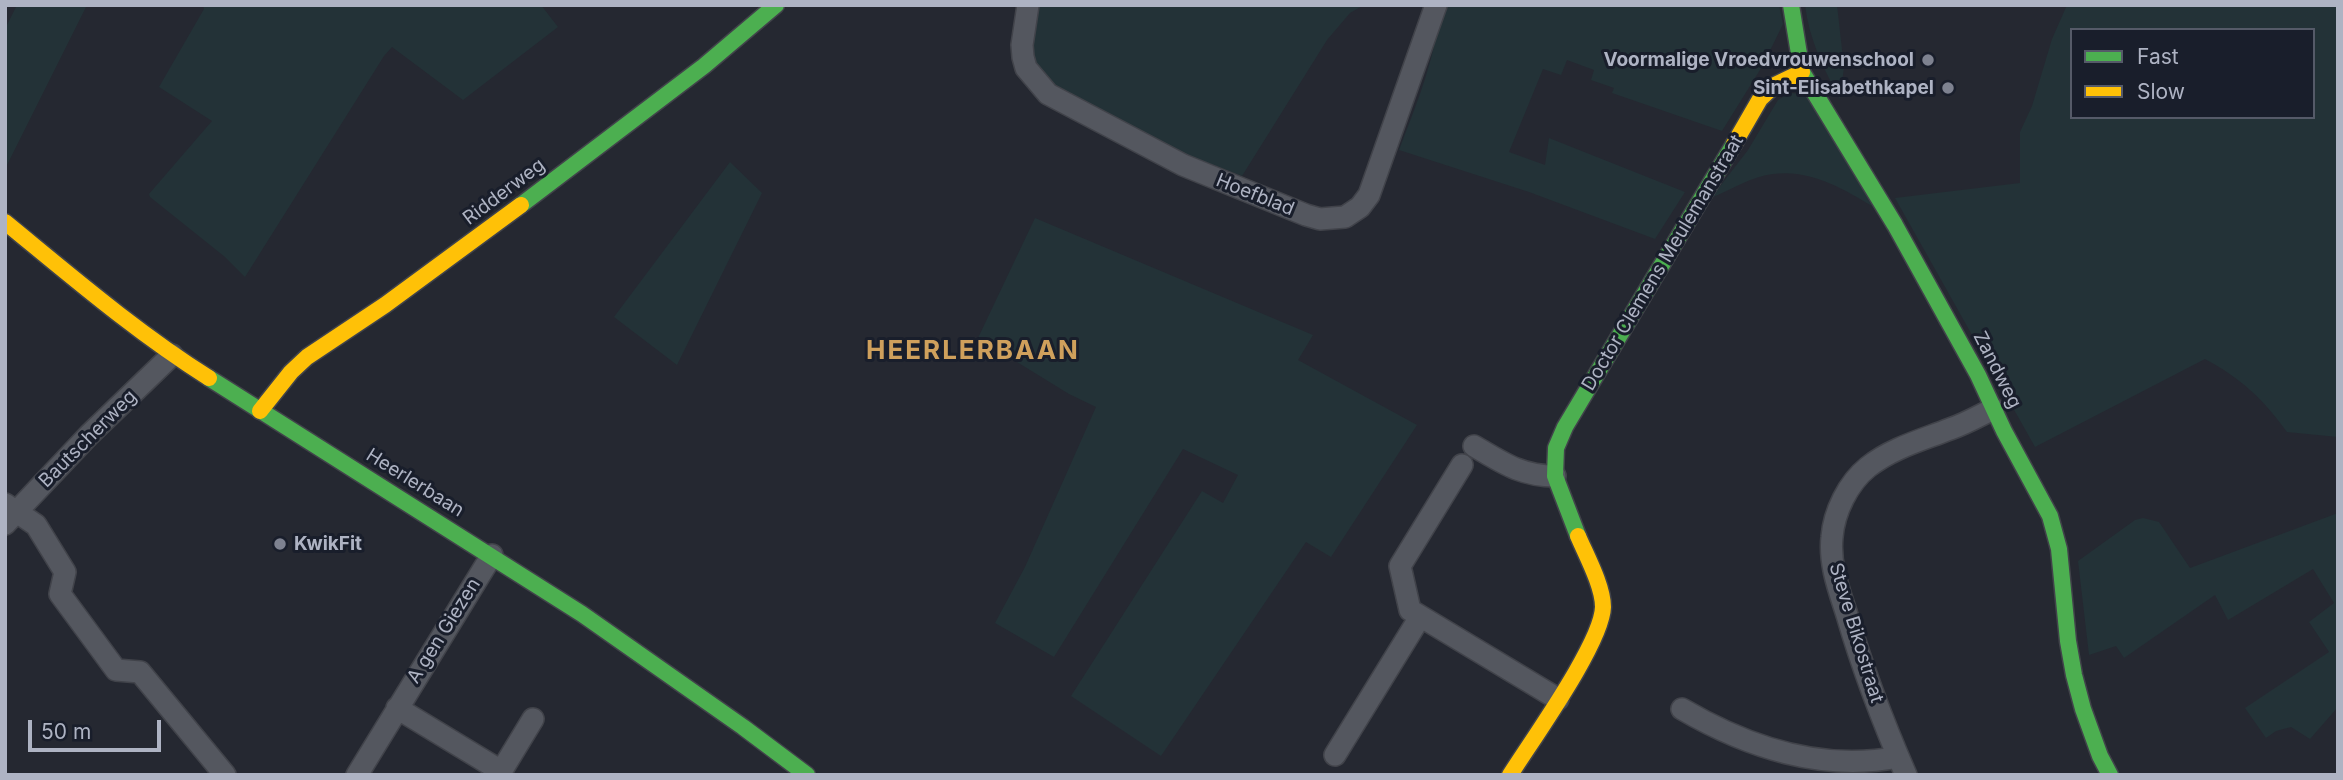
<!DOCTYPE html>
<html>
<head>
<meta charset="utf-8">
<style>
	body { margin:0 }
	#map { position:relative; width:2343px; height:780px; overflow:hidden; background:#252831; font-family:Inter,sans-serif }
	canvas { display:block }
	.frame { position:absolute; inset:0; border:7px solid #aeb3c3; pointer-events:none }
	.legend { position:absolute; left:2070px; top:28px; width:245px; height:91px; box-sizing:border-box; background:#191e2b; border:2px solid #555a68; margin:0; padding:9px 12px; list-style:none; font-size:21px; color:#aeb3c3 }
	.legend li { display:flex; align-items:center; gap:14px; height:35px }
	.legend b { width:35px; border:2px solid #555a68 }
	.scale { position:absolute; left:28px; top:720px; width:133px; height:32px; box-sizing:border-box; border:4px solid #aeb3c3; border-top:0; padding-left:9px; font-size:21px; line-height:24px; white-space:nowrap; color:#aeb3c3; -webkit-text-stroke:5px #191e2b; paint-order:stroke }
</style>
</head>
<body>
<div id="map">
<canvas width="2343" height="780"></canvas>
<div class="frame"></div>
<ul class="legend">
<li><b style="height:9px;background:#4caf50"></b>Fast</li>
<li><b style="height:9px;background:#ffc107"></b>Slow</li>
</ul>
<div class="scale">50 m</div>
</div>
<script>
const c = document.querySelector('canvas').getContext('2d');
c.lineJoin = 'round';
function fillPath(path, color) { c.fillStyle = color; c.fill(path, 'evenodd'); }
function stroke(path, color, width, dash) { c.strokeStyle = color; c.lineWidth = width; c.lineCap = dash ? 'butt' : 'round'; c.setLineDash(dash || []); c.stroke(path); }
function label(font, color, halo, rows, align = 'center') {
  c.font = font + ' Inter,sans-serif'; c.lineWidth = 6; c.setLineDash([]); c.textBaseline = 'middle'; c.strokeStyle = halo; c.fillStyle = color; for (const [text, x, y, turn = 0] of rows) {
    c.save(); c.translate(x, y); c.rotate((+turn || 0) * Math.PI / 180); c.textAlign = isNaN(turn) ? turn : align; if (halo) c.strokeText(text, 0, 0); c.fillText(text, 0, 0); c.restore();
  }
}
fillPath(new Path2D(`
	M17,5H87L5,169V29Z
	M203,5H541L558,27L463,100L392,47L384,56L245,277L225,257L150,197L149,194L212,121L159,87L204,9Z
	M1036,5H1364L1350,13L1327,40L1242,176L1145,139L1046,82L1030,51Z
	M1440,5H1779L1783,24L1763,65L1722,131L1612,93L1614,88L1591,80L1594,70L1567,60L1561,75L1543,69L1509,152L1545,165L1549,138L1685,192L1655,239L1529,192L1399,150C1417,103 1437,55 1440,5Z
	M1805,5H1837L1844,67L1840,99C1824,70 1809,39 1805,5Z
	M2067,5H2338V437L2287,432C2263,399 2242,379 2205,359L2035,447L1895,198L2020,183V132L2032,106L2052,39ZM2072,30H2313V117H2072Z
	M1790,93L1810,95L1872,206C1842,188 1810,169 1773,174C1753,176 1730,190 1711,198L1748,150L1778,100Z
	M730,162L762,193L677,365L614,317Z
	M1035,218L1313,335L1298,360L1417,425L1331,557L1306,542L1161,756L1071,696L1202,491L1223,503L1238,475L1183,449L1054,657L995,623L1025,567L1096,407L1069,394L978,338Z
	M2338,513V707L2310,739L2291,727L2276,731L2266,738L2245,708L2329,652L2309,622L2334,603L2313,569L2228,620L2215,595L2124,658L2116,646L2089,655L2078,561L2135,520L2143,518L2159,522L2190,568Z`), '#233237');
const street = new Path2D(`
	M1028,5L1022,45L1023,57L1026,68L1048,94L1183,165L1306,215L1320,219L1345,217L1360,207L1369,195L1436,5
	M1474,446C1503,463 1521,476 1555,476
	M1462,465L1400,566L1410,610L1558,699
	M5,504L36,525L65,572L60,594L116,670L140,672L225,775
	M5,524L89,435L172,355
	M397,708L501,771
	M1682,709C1747,747 1823,772 1898,757
	M1335,755L1420,617
	M357,775L492,555
	M499,775L533,719
	M1906,775C1883,722 1863,670 1847,615C1839,590 1829,564 1832,537C1834,512 1848,483 1868,467C1892,448 1922,440 1950,429C1965,424 1979,416 1993,409`);
const fast = new Path2D(`
	M1791,5L1802,72L1895,225L1978,375L2004,431L2050,516L2059,549L2068,641L2074,675L2083,709L2100,756L2110,775
	M521,205L704,66L776,5
	M209,378L582,614L743,727L807,775
	M1578,536L1555,476L1556,448L1565,427L1734,144`);
const slow = new Path2D(`
	M1734,144L1760,99L1775,85L1802,72
	M5,222C71,276 136,332 209,378
	M260,411L291,372L307,357L385,305L521,205
	M1510,775C1532,740 1602,643 1603,607C1603,586 1586,555 1578,536`);
stroke(street, '#41434a', 24);
stroke(fast, '#41434a', 19);
stroke(slow, '#41434a', 19);
stroke(street, '#54575f', 21);
stroke(fast, '#4caf50', 16);
stroke(slow, '#ffc107', 16);
for (const [x, y, r, color] of [
	[1928,60,7,"#7e8290"],
	[1948,88,7,"#7e8290"],
	[280,544,7,"#7e8290"]
]) { const dot = new Path2D(); dot.arc(x, y, r, 0, 2 * Math.PI); c.fillStyle = color; c.fill(dot); stroke(dot, '#191e2b', 2.5); }
label('bold 19px', '#aeb3c3', '#191e2b', [
	["Voormalige Vroedvrouwenschool",1914,60],
	["Sint-Elisabethkapel",1934,88],
	["KwikFit",294,544,"left"]
], 'right');
label('19px', '#aeb3c3', '#191e2b', [
	["Ridderweg",504,192,-37],
	["Hoefblad",1255,195,22],
	["Doctor Clemens Meulemanstraat",1663,263,-59],
	["Zandweg",1997,370,63],
	["Bautscherweg",88,439,-45],
	["Heerlerbaan",415,483,32],
	["A gen Giezen",444,631,-58],
	["Steve Bikostraat",1856,633,73]
]);
c.letterSpacing = '2px';
label('bold 26px', '#cfa05c', '#191e2b', [
	["HEERLERBAAN",973,351]
]);
c.letterSpacing = '0px';
</script>
</body>
</html>
